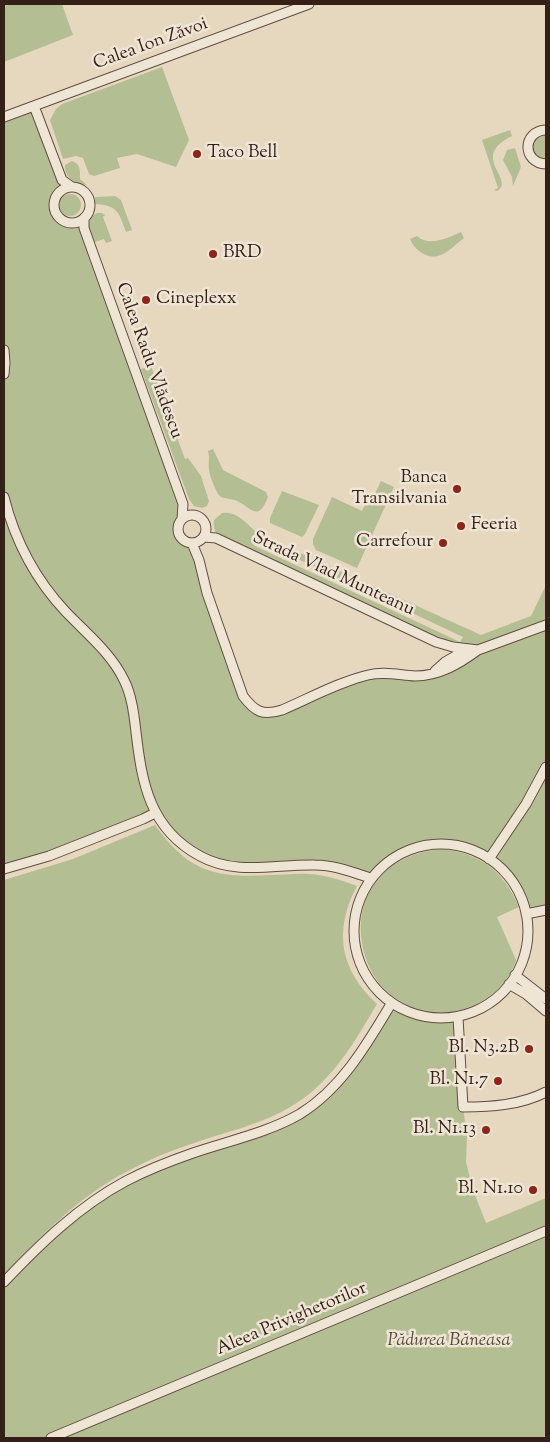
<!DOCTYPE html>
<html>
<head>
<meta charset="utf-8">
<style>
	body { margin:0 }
	#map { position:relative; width:550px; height:1442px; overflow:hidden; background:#e6d7bf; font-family:"Sorts Mill Goudy",serif }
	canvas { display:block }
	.frame { position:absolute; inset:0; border:5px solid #352018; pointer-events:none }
</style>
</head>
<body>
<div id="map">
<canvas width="550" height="1442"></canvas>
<div class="frame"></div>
</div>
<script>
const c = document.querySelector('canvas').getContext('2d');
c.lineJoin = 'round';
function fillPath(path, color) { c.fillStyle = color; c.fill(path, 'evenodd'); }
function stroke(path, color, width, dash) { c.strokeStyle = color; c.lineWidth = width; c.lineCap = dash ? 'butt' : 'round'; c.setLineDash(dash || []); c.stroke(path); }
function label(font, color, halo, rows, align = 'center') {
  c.font = font + ' "Sorts Mill Goudy",serif'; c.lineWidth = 5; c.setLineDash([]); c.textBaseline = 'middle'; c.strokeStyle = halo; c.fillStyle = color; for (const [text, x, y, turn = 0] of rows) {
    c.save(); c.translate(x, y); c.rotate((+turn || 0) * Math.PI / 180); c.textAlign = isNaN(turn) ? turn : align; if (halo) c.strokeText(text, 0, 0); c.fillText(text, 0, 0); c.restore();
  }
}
fillPath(new Path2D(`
	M4,4H62L73,35L4,62Z
	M162,67L189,140L176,167L137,154L117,158L120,168L94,176L89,174L83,158L76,156L63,159L50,120L56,109L62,104Z
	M34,106L65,189C44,200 58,231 81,220L187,516L179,523C176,536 184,545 197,542L199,560L243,696L262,713L370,674L415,676L463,661L546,625V910L526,914C514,864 457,827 407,851C392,857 381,868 370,878L341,868H262L201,857L155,813L4,869V117Z
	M510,130L512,136C468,157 517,180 497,191L494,190L498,188L482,140Z
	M546,134V160C527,154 526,138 546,134Z
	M515,148L521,167L513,186L512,177L503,160L507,150Z
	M72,161C81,164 80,171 80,179L87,185C76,184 64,178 65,165Z
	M59 205a11 11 0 1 1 22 0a11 11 0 1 1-22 0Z
	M115,196L121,200L132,230L126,232C119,213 118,205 95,204V197Z
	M97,213H102L105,215L103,217L112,241L106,243L104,239L92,243C89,231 84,220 97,213Z
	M461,232L464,238C457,243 447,254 438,256C426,259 414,249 410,239L417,236C429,247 448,238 461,232Z
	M151,366L185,459L188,458L201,476L209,501L207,506L202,508L194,506L189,499L141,369Z
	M213,449L223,470L266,492L268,497C258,522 253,509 237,501C229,497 221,501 217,492C214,486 210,477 209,470C208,463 210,458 208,451Z
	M381,481L394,487L357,568L316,550L313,544V539L332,497L362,511L369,497L373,498Z
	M282,491L319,505L305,534L302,537L270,523V518Z
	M222,513C237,511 246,523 256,532L251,542L255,546L460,642L463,637L285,553L283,549L287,547L481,635L531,616L546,585V621L479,647L447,642L221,538C215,534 213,527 214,520Z
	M155,825C189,872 214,878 270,875C283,875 296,873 309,874C326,875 341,880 357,886C333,931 340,970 377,1004C358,1036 339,1070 309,1094C275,1122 231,1130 191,1144C169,1151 148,1160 128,1171C79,1196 41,1236 4,1275V880L73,859Z
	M442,849C481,854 503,870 519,907L497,917L516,960C510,980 492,998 473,1006C361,1054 304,862 442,849Z
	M391,1004C412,1017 434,1019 458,1017L463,1107L467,1136L466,1162L473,1190L486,1223L546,1198V1438H4V1282L55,1231L128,1180L284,1122L336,1084Z`), '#b4be93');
const minor = new Path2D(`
	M34,106L62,180L72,187
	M4,117L309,4
	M546,130C522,131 522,163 546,164
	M54 205a18 18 0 1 1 36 0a18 18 0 1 1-36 0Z
	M84,218V228L183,504L182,519
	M4,350L5,363L4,374
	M4,497C15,541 35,579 66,612C87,634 111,653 124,680C132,696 134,715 136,732C142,784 150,829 200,856C236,876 276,864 315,865C334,865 352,872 370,878
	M178 529a14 14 0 1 1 28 0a14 14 0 1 1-28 0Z
	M204,537L216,538L436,642L453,647L478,650L546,625
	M192,543L199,560L207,593L243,696C255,712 263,716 282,710C310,698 339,682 368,675C384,671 399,675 415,676C439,676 459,664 478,650
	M435,671L445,662L466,650
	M354 931a87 87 0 1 1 174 0a87 87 0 1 1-174 0Z
	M489,859L526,804L546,767
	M4,869L49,856L143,819L155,813
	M526,914L546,910
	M515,975L546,999
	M509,984L526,994L546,1011
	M458,1017L463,1107C491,1107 521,1105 546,1092
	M4,1282C40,1244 79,1206 126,1181C147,1170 170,1161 193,1153C228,1141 267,1133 300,1114C342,1088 367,1044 391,1004
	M51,1438L546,1231`);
stroke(minor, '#614e42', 11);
stroke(minor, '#efe5d5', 9);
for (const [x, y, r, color] of [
	[197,154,5,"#8f2418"],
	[213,254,5,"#8f2418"],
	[146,300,5,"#8f2418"],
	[457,489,5,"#8f2418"],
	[461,526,5,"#8f2418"],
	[443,543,5,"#8f2418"],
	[529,1049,5,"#8f2418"],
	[498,1081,5,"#8f2418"],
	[486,1130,5,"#8f2418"],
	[533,1190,5,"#8f2418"]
]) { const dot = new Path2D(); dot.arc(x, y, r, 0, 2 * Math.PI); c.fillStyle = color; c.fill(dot); stroke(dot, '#efe5d5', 2); }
label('18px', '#352018', '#efe5d5', [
	["Calea Ion Zăvoi",151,45,-20],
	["Calea Radu Vlădescu",148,361,70],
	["Strada Vlad Munteanu",333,575,25],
	["Aleea Privighetorilor",292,1320,-23]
]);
label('18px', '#352018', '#efe5d5', [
	["Taco Bell",207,154,"left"],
	["BRD",223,254,"left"],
	["Cineplexx",156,300,"left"],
	["Banca",447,479],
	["Transilvania",447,500],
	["Feeria",471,526,"left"],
	["Carrefour",433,543],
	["Bl. N3.2B",519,1049],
	["Bl. N1.7",488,1081],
	["Bl. N1.13",476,1130],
	["Bl. N1.10",523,1190]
], 'right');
label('italic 18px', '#554837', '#efe5d5', [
	["Pădurea Băneasa",449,1342]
]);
</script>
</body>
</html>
